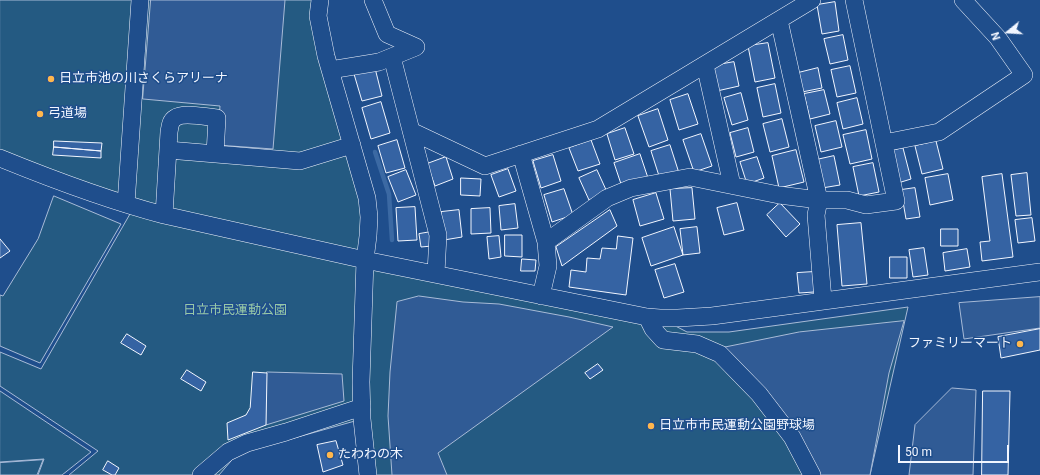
<!DOCTYPE html>
<html>
<head>
<meta charset="utf-8">
<style>
	body { margin:0 }
	#map { position:relative; width:1040px; height:475px; overflow:hidden; background:#1f4e8c; font-family:Roboto,sans-serif }
	canvas { display:block }
	.north { position:absolute; left:988px; top:12px; width:40px; height:40px; -webkit-text-stroke:3px #1f4e8c; paint-order:stroke; rotate:252deg; font-size:11px; font-weight:700; line-height:16px; text-align:center; color:#f2f6ff }
	.north::after { content:''; display:block; margin:auto; width:14px; height:18px; background:#f2f6ff; clip-path:polygon(50% 0,100% 100%,50% 72%,0 100%) }
	.scale { position:absolute; left:898px; top:445px; width:111px; height:18px; box-sizing:border-box; border:2px solid #f2f6ff; border-top:0; padding-left:5px; font-size:12px; line-height:14px; white-space:nowrap; color:#f2f6ff; -webkit-text-stroke:3px #1f4e8c; paint-order:stroke }
</style>
</head>
<body>
<div id="map">
<canvas width="1040" height="475"></canvas>
<div class="north">N</div>
<div class="scale">50 m</div>
</div>
<script>
const c = document.querySelector('canvas').getContext('2d');
c.lineJoin = 'round';
function fillPath(path, color) { c.fillStyle = color; c.fill(path, 'evenodd'); }
function stroke(path, color, width, dash) { c.strokeStyle = color; c.lineWidth = width; c.lineCap = dash ? 'butt' : 'round'; c.setLineDash(dash || []); c.stroke(path); }
function label(font, color, halo, rows, align = 'center') {
  c.font = font + ' Roboto,"Noto Sans JP",sans-serif'; c.lineWidth = 3; c.setLineDash([]); c.textBaseline = 'middle'; c.strokeStyle = halo; c.fillStyle = color; for (const [text, x, y, turn = 0] of rows) {
    c.save(); c.translate(x, y); c.rotate((+turn || 0) * Math.PI / 180); c.textAlign = isNaN(turn) ? turn : align; if (halo) c.strokeText(text, 0, 0); c.fillText(text, 0, 0); c.restore();
  }
}
const green = new Path2D(`
	M0,0H320L367,198L365,260L660,318L687,332H729L908,307L870,475H368L362,419L237,454L219,475H69L98,451L0,386V352L41,369L134,207L0,158Z
	M54,196L121,224L40,363L0,346V295L3,296L38,239Z
	M0,391L91,452L62,475H38L44,459L0,462Z
	M43,460L37,475H0V463Z`);
fillPath(green, '#245a82');
stroke(green, '#a8bbd7', 1);
const parking = new Path2D(`
	M151,0H285L273,149L217,145L220,106L143,99Z
	M419,296L463,302L499,304L569,317L613,327L438,453L447,475H392L388,416L390,372L397,302Z
	M1040,297V328L964,339L959,303Z
	M904,321L889,373L870,475H817L732,361L725,347L799,332Z
	M267,372L342,374L344,401L266,425Z
	M952,388L976,390L973,475H909L915,425Z`);
fillPath(parking, '#305b95');
stroke(parking, '#a8bbd7', 1);
stroke(new Path2D(`
	M375,152L389,194L392,240`), '#3b69a3', 4.5);
const building = new Path2D(`
	M835,2L839,31L822,34L817,5Z
	M843,35L848,60L830,64L824,39Z
	M768,43L775,78L755,82L748,46Z
	M734,62L739,86L717,91L712,66Z
	M850,66L856,93L837,97L831,70Z
	M375,68L382,96L362,101L354,74Z
	M818,68L822,88L802,92L798,73Z
	M775,84L781,113L763,117L757,88Z
	M824,90L830,114L810,119L804,94Z
	M741,93L748,120L732,125L724,98Z
	M688,94L698,124L679,130L670,100Z
	M857,98L863,124L843,129L837,103Z
	M381,102L390,133L371,139L362,108Z
	M658,109L668,140L649,147L638,116Z
	M782,119L789,147L770,152L763,124Z
	M836,121L842,147L821,152L815,126Z
	M625,128L634,154L615,160L607,134Z
	M748,128L754,152L736,157L730,133Z
	M866,130L872,159L850,164L843,135Z
	M701,134L712,166L694,172L683,140Z
	M397,140L405,168L386,173L378,146Z
	M591,140L600,164L578,171L569,148Z
	M54,141L102,143L101,151L54,147Z
	M936,141L943,169L922,174L915,146Z
	M670,145L679,173L660,179L651,151Z
	M54,147L101,151V158L53,155Z
	M903,148L911,179L898,183L890,151Z
	M796,150L804,182L779,188L772,156Z
	M640,154L648,178L622,187L614,163Z
	M553,155L561,181L541,188L533,161Z
	M834,156L840,185L822,188L816,160Z
	M446,157L453,179L435,186L427,164Z
	M757,157L764,178L747,184L740,162Z
	M873,163L879,192L859,196L853,167Z
	M508,169L516,191L499,197L491,175Z
	M406,170L416,195L398,202L388,177Z
	M597,170L607,192L589,200L579,178Z
	M1027,173L1031,215L1016,216L1011,175Z
	M948,174L953,200L930,205L925,178Z
	M1002,174L1013,257L982,261L980,242L990,241L982,177Z
	M461,178L481,179L480,196L461,195Z
	M692,188L695,219L673,221L670,189Z
	M915,188L920,217L906,219L901,190Z
	M564,189L573,215L552,222L544,195Z
	M656,193L664,219L640,226L633,200Z
	M737,203L744,230L724,235L717,208Z
	M780,203L800,224L786,237L767,215Z
	M515,204L518,228L501,230L499,206Z
	M415,207L417,240L398,241L396,208Z
	M490,208L491,233L471,234V209Z
	M459,210L462,237L444,240L441,212Z
	M610,210L617,226L562,266L556,247Z
	M1032,218L1035,241L1018,243L1015,220Z
	M861,223L867,284L842,286L837,225Z
	M674,227L683,255L651,266L642,238Z
	M697,227L700,253L683,255L680,229Z
	M941,229H958V246H941Z
	M431,232L432,246L421,247L419,234Z
	M505,235H522V257L505,256Z
	M499,236L501,257L489,259L487,237Z
	M618,236L633,238L626,295L569,287L571,270L586,272L587,258L600,259L602,248L616,249Z
	M0,239L10,251L0,258Z
	M924,248L928,275L913,277L909,250Z
	M967,249L970,267L945,271L943,253Z
	M890,257H907V278H890Z
	M522,259L536,260L535,271H521Z
	M675,264L684,292L664,298L655,270Z
	M813,272L814,292L799,293L797,273Z
	M1040,329V350L1001,358L998,337Z
	M127,334L146,346L141,355L121,343Z
	M598,364L603,370L590,379L585,373Z
	M187,370L206,382L201,391L181,379Z
	M253,372L267,373L266,425L228,440L227,423L246,415L250,408Z
	M983,391H1010L1008,475H982Z
	M336,441L343,465L323,472L317,445Z
	M108,461L119,468L115,475H112L103,470Z`);
fillPath(building, '#3563a3');
stroke(building, '#f2f6ff', 1);
const minor = new Path2D(`
	M320,0L318,16L326,56L367,198L369,217L368,236L365,260L361,382L362,419L368,475
	M779,20L819,200L816,215L823,300
	M392,57L438,235L436,273
	M705,65L732,185
	M330,70L379,62L416,47L387,34L373,0
	M411,131L485,166L598,129L812,0
	M884,143L939,132L1024,75L998,38L963,0
	M168,150L300,161L352,145
	M521,154L546,242L548,266L541,296
	M0,158C54,180 107,200 164,215L365,260L647,317L660,318H678L712,316L1040,272
	M126,204L140,0
	M164,215L169,132C170,127 170,121 175,118C183,112 208,117 217,118L215,154
	M546,242L607,198L631,188L690,177L779,195L819,200H847L866,205L896,201L854,0
	M647,317L653,329L663,340L697,344L720,354L759,394L792,437L812,475
	M201,475L228,452L247,443L286,432L362,407`);
stroke(minor, '#f2f6ff', 18);
stroke(minor, '#1f4e8c', 17);
for (const [x, y, r, color] of [
	[51,79,4,"#ffb74d"],
	[40,114,4,"#ffb74d"],
	[1020,344,4,"#ffb74d"],
	[651,426,4,"#ffb74d"],
	[330,455,4,"#ffb74d"]
]) { const dot = new Path2D(); dot.arc(x, y, r, 0, 2 * Math.PI); c.fillStyle = color; c.fill(dot); stroke(dot, '#1f4e8c', 1.5); }
label('13px', '#f2f6ff', '#1f4e8c', [
	["日立市池の川さくらアリーナ",59,79],
	["弓道場",48,114],
	["ファミリーマート",1012,344,"right"],
	["日立市市民運動公園野球場",659,426],
	["たわわの木",338,455]
], 'left');
label('13px', '#97c8a6', '#1f4e8c', [
	["日立市民運動公園",235,311]
]);
</script>
</body>
</html>
